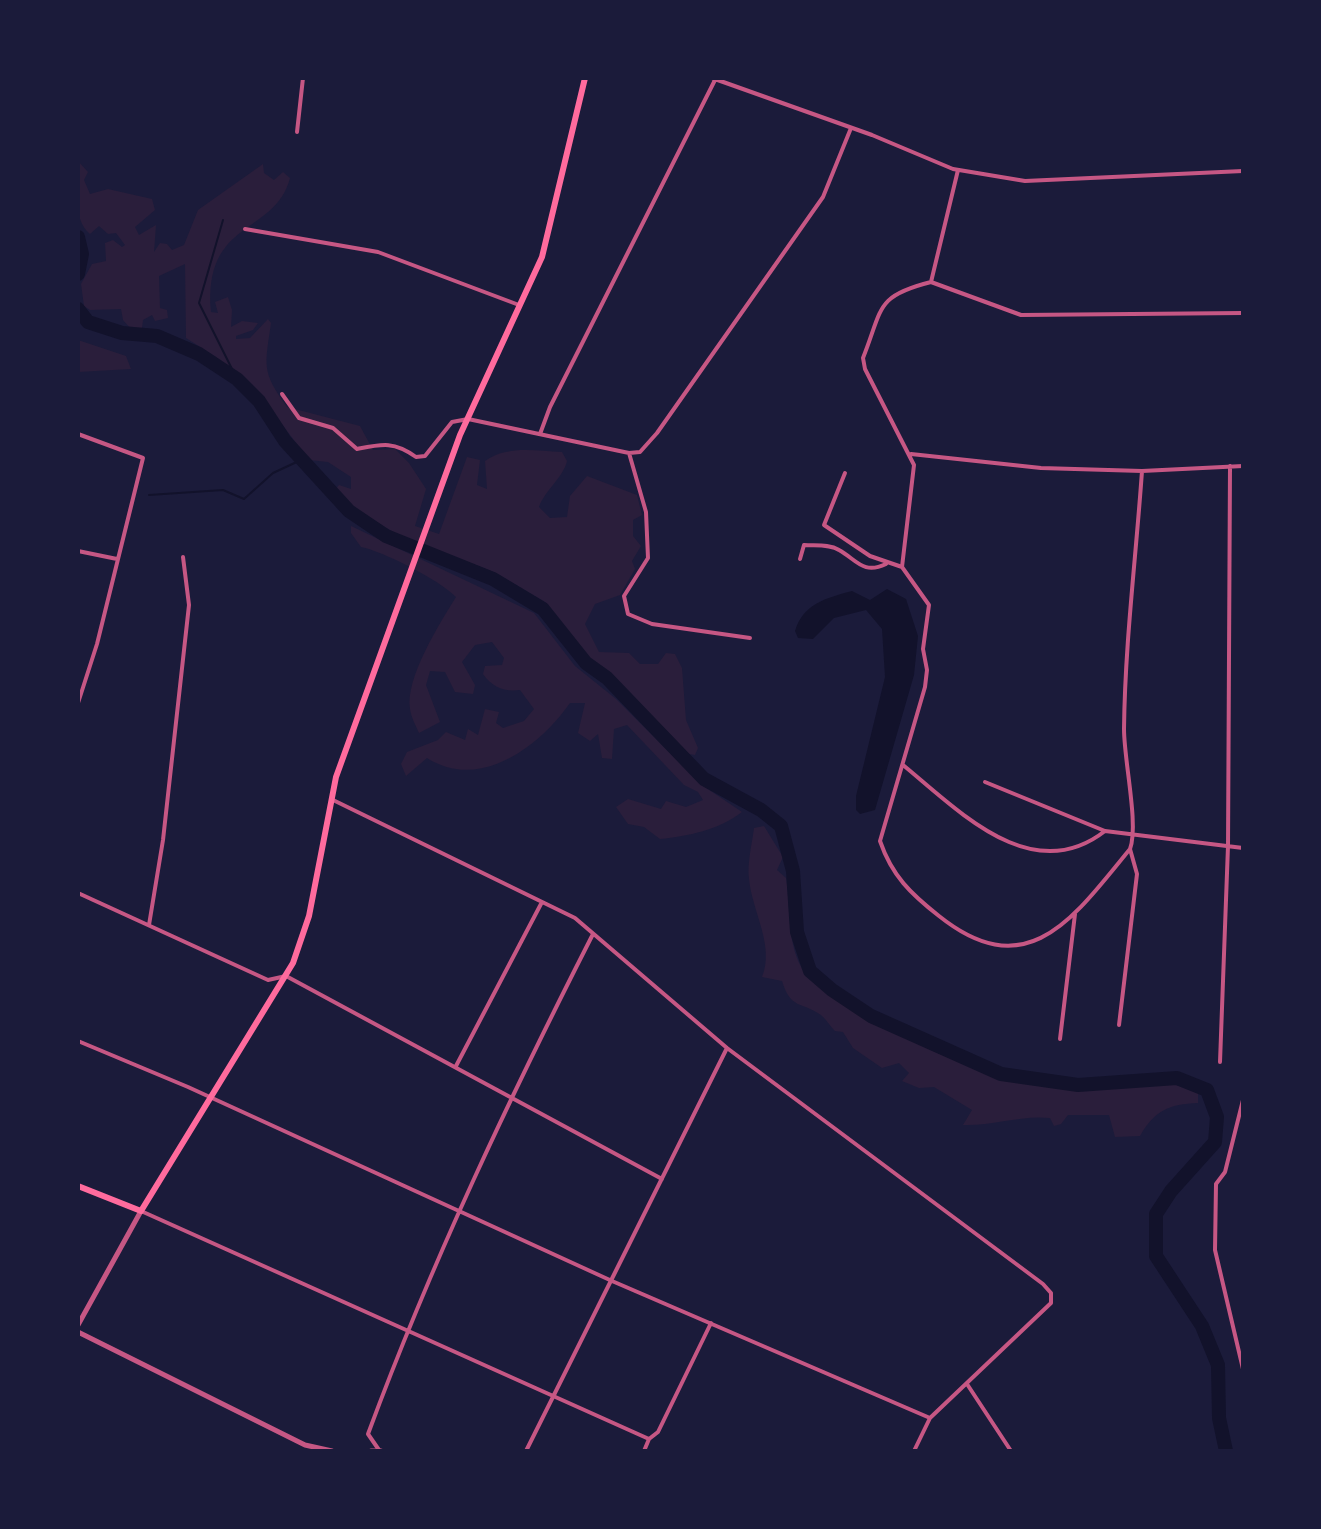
<!DOCTYPE html>
<html>
<head>
<meta charset="utf-8">
<style>
	body { margin:0 }
	#map { position:relative; width:1321px; height:1529px; overflow:hidden; background:#1b1b3a; font-family:Commissioner,sans-serif }
	canvas { display:block }
	.frame { position:absolute; inset:0; border:80px solid #1b1b3a; pointer-events:none }
</style>
</head>
<body>
<div id="map">
<canvas width="1321" height="1529"></canvas>
<div class="frame"></div>
</div>
<script>
const c = document.querySelector('canvas').getContext('2d');
c.lineJoin = 'round';
function fillPath(path, color) { c.fillStyle = color; c.fill(path, 'evenodd'); }
function stroke(path, color, width, dash) { c.strokeStyle = color; c.lineWidth = width; c.lineCap = dash ? 'butt' : 'round'; c.setLineDash(dash || []); c.stroke(path); }
fillPath(new Path2D(`
	M78,161L88,172L84,180L90,194L108,189L152,199L155,210L135,227L139,235L156,225L154,252L160,243L167,244L172,250L184,245L198,210L263,164L264,173L274,180L283,172L290,178C275,236 203,218 211,312L218,313L215,302L228,297L232,310L231,327L242,321L258,323L253,330L236,336V339L250,338L268,319L271,323C265,366 261,371 287,407L360,426L373,450L395,449L409,463L426,489L415,526L439,534L467,457L480,460L477,485L487,489L485,461C508,445 535,451 562,452L567,461C563,478 545,490 539,507L550,518L567,517L570,496L587,476L637,495L642,515L633,520V536L641,546L632,561L635,569L620,595L595,604L585,624L599,652L629,653L640,664H658L666,653L675,654L682,668L686,720L698,748L695,755L689,754L614,677L591,660L545,602L496,573L400,536L338,499L334,491L339,485L351,489V477L328,462L309,460L262,398L216,357L186,338L185,264L159,276L160,308L167,310L168,318L155,321L152,315L143,320L142,328L132,330L123,320L121,309L90,310L84,306L81,284L92,264L106,261L105,243L113,240L122,247L125,245L116,233L108,234L99,226L90,234C71,218 78,184 78,161Z
	M78,340L126,356L131,369L78,372Z
	M351,526L534,613L575,666L616,699L702,785L742,812C718,830 689,836 660,839L644,827L628,824L616,807L628,799L661,809L666,801L686,807L703,800L698,792L684,785L627,725L614,729L612,759L602,758L598,734L590,741L578,733L585,703H570C540,746 480,792 427,758L406,776L401,764L407,752L438,740L446,732L465,740L468,729L478,735L485,709L499,712L496,723L503,728L524,721L534,709L520,690C504,692 492,687 483,674L485,666L502,665L504,658L492,642L475,645L462,662L475,685L473,694L455,692L445,672L430,671L426,685L440,722L419,733C416,726 411,717 410,709C405,678 440,623 456,597C440,580 382,551 361,547L351,533Z
	M764,826L783,857L777,870L786,878C791,908 786,946 805,973C826,1004 967,1070 1004,1078C1027,1084 1054,1089 1077,1090C1118,1092 1160,1075 1198,1091V1103C1169,1104 1154,1111 1140,1136L1115,1137L1109,1115H1068L1061,1124L1054,1126L1050,1118C1021,1115 992,1126 963,1125L972,1110L934,1087L919,1088L902,1081L909,1073L899,1063L882,1068L853,1048L843,1032L835,1031C830,1026 826,1019 821,1015C801,1001 791,1010 782,981L762,977C775,946 752,911 749,879C747,863 752,844 754,828Z`), '#2a1e3b');
fillPath(new Path2D(`
	M887,589L906,599L918,636L914,675L875,810L860,814L856,810V796L885,677L882,629L866,610L834,618L813,639L798,638L795,631C803,604 826,598 852,591L870,600Z`), '#12122b');
stroke(new Path2D(`
	M223,220L199,303L237,379
	M149,495L223,490L244,499L273,473L301,460`), '#12122b', 2);
stroke(new Path2D(`
	M78,237L82,254L78,274
	M78,309L88,322L122,333L157,336L199,354L237,379L259,401L285,441L349,511L386,536L493,579L543,609L586,663L607,678L704,779L761,810L781,826L793,871L797,932L810,971L832,990L871,1016L1001,1074L1078,1085L1177,1078L1207,1090L1217,1117L1215,1142L1171,1191L1156,1214V1256L1202,1326L1218,1365L1219,1418L1226,1451`), '#12122b', 14);
stroke(new Path2D(`
	M712,78L872,135L953,169L1025,181L1243,171
	M297,132L303,78
	M245,229L378,252L519,305
	M931,282L1021,315L1243,313
	M282,394L299,418L333,428L357,449C382,444 394,441 416,457L425,456L452,422L468,419L629,453
	M78,434L143,458L97,644L78,703
	M540,434L550,407L716,78
	M911,454L1041,468L1142,471L1243,466
	M845,473L824,525L870,556L902,567L929,605L923,649L927,670L925,687L880,841C892,876 911,894 939,916C1028,987 1074,917 1130,849C1139,825 1124,761 1124,729C1125,643 1136,557 1142,471
	M78,551L117,559
	M800,559L804,545C815,546 829,544 839,550C857,560 863,575 886,564
	M902,567L914,465L865,369L863,358C883,308 875,296 931,282L958,170
	M750,638L652,624L628,614L624,596L648,558L646,512L629,453L640,452L657,433L823,197L851,128
	M903,765C959,811 1032,888 1105,831
	M985,782L1105,831L1243,848
	M333,800L575,918L727,1048L1043,1284L1051,1293V1303L930,1418L914,1451
	M78,893L268,980L286,976L662,1179
	M149,925L163,840L189,605L183,557
	M1119,1025L1137,874L1130,849
	M1060,1039L1075,914
	M78,1041L188,1087L612,1281L930,1418
	M1220,1062L1228,846L1230,466
	M456,1066L542,902
	M1243,1100L1225,1172L1216,1184L1215,1250L1243,1369
	M141,1211L649,1439
	M967,1384L1011,1451
	M379,1450L368,1434C432,1261 510,1097 593,934
	M526,1451L727,1048
	M644,1451L649,1439L658,1432L711,1323`), '#c65784', 4);
stroke(new Path2D(`
	M78,1325L141,1211
	M78,1332L305,1445L332,1451
	M371,1451H381`), '#c65784', 5);
stroke(new Path2D(`
	M78,1186L141,1211L293,963L309,916L336,777L460,435L542,257L585,78`), '#ff6b9d', 6);
</script>
</body>
</html>
